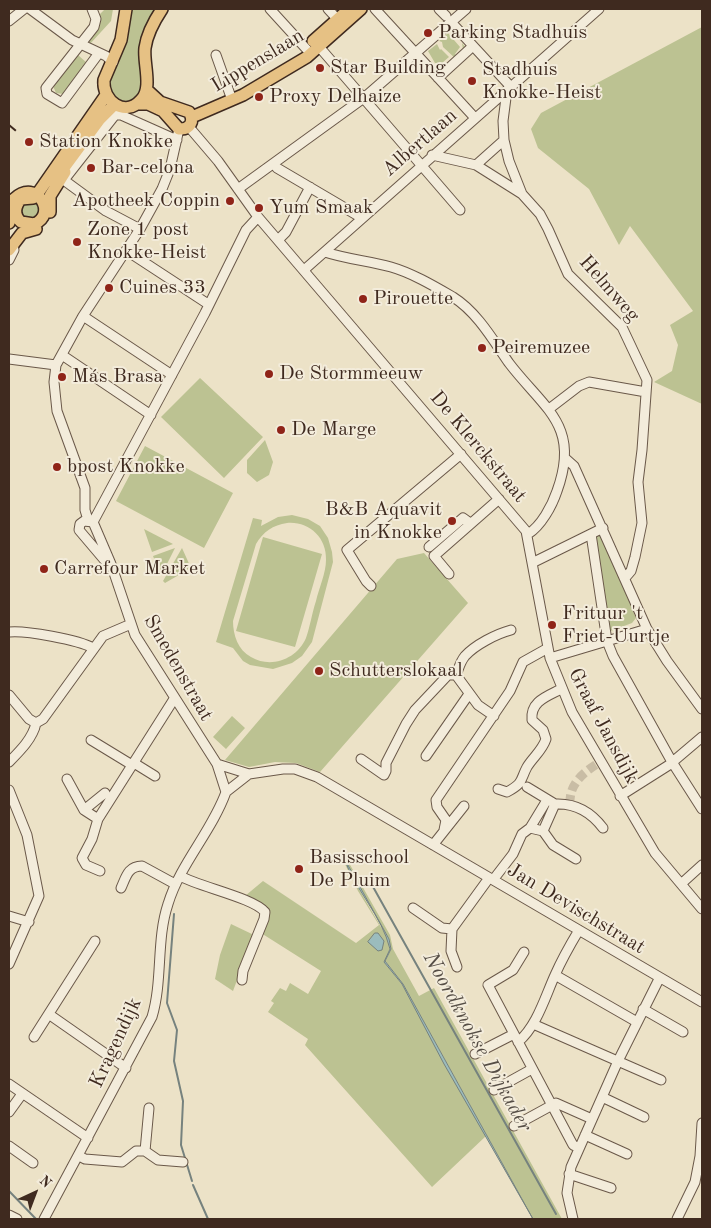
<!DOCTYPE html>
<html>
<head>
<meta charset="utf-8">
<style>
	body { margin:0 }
	#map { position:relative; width:711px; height:1228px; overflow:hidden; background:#ece2c7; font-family:"Old Standard TT",serif }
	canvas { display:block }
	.frame { position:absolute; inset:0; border:10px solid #3f2a1f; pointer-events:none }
	.north { position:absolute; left:10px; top:1168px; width:50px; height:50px; -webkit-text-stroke:4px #f3ecdb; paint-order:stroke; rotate:43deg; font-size:14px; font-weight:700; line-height:20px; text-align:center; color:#3f2a1f }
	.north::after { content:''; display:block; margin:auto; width:18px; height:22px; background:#3f2a1f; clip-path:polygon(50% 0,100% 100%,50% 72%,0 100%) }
</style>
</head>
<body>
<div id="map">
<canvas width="711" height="1228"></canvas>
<div class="frame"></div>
<div class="north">N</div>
</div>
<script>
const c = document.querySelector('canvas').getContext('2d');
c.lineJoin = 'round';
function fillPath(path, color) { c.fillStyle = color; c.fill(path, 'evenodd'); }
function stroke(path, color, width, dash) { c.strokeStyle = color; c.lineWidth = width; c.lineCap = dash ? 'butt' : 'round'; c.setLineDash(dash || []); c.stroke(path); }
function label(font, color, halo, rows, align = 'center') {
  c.font = font + ' "Old Standard TT",serif'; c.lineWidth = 4; c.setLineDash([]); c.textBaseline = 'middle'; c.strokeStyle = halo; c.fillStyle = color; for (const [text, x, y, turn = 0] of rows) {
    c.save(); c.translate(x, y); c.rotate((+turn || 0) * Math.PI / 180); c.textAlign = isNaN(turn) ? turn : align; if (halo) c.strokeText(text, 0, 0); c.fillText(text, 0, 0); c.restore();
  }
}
fillPath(new Path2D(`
	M105,9H113L111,21L90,44L88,43L99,25L98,16Z
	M130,9H159C143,37 152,72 136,101L119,103L109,91V81L125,43Z
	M702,27V404L654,382L672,371L678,345L670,325L693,311L630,226L619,245L589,189L538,148L531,129L541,113Z
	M448,33L460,47L455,54L457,56L463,50L462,43L467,49L456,59L443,47L442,42L439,41Z
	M437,44L440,50L441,49L449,57L442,63H435L428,51Z
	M78,55L87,63L63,94L56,93L53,86Z
	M36,197L42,214L25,222L18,208Z
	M200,378L263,437L224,478L161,417Z
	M265,440L273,462L269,475L257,482L247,473V460Z
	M145,446L233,493L204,548L116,501Z
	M292,515L308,519L320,526L328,538L332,552L333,562L312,642L302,656L292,663L273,669L250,665L243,661L233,648L216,642L253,518L262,520L261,526L278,517ZM287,523C308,521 327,537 326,560C326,573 319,588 316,601C312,613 310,627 306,638C297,659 271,669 251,657C238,650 233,635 233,621L256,544C263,532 273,525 287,523Z
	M144,529L173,544L152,552Z
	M601,535L636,618L632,623L608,632L595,537Z
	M263,537L322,554L295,647L236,631Z
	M175,548L161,576L153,556Z
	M182,548L191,568L165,583L163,581Z
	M424,553L468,603L320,772L296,763L275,762L249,767L225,760L397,559Z
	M232,716L245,728L226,749L213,737Z
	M345,856L390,935L393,949L419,996L434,988L562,1219H533L403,984L385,961L391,949L389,939L344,858L360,891L388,939L390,949L384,962L402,984L486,1136L432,1187L305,1045L308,1039L268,1012L274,1003L271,1001L280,988L286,991L290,983L308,994L321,971L261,933L267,921L245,896L263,881L356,943L379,925L358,891L342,858Z
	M231,924L254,935L233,991L215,979L220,955Z`), '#bcc292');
const water = new Path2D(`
	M344,858L389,939L391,949L385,961L403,984L533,1219L444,1064L402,984L384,962L390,949C382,916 355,890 344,858Z
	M375,933H378L384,941L382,950L378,951L368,942Z`);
fillPath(water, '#9bbcbd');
stroke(water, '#76827e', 1);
stroke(new Path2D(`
	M372,885L556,1214
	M174,914L167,1003L177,1030L174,1061L183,1101L181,1145L192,1181
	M193,1185L208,1219
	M9,1191L36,1219`), '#76827e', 2);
stroke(new Path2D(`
	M570,804C569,783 584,772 600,762`), '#c9bda5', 9, [9, 4.5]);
const minor = new Path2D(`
	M30,9L72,40L106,56L113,62
	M92,9L96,19L94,27L46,88L47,94L62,103L99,53
	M270,9L311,54
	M328,9L341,23
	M375,9L475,118
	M439,9L446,16
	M9,21L24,9
	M451,22L511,87
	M315,42L460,210
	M216,55L232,100
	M438,78L473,46
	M507,90L503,121L504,140L509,161L522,194L540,214L548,229L568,274L622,327L647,380L642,450L638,482L642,523L635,557L631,571L625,578
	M189,127L218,161L258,217L526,531L550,658L572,712L655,853L702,909
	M432,155L476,165L522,194
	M274,164L277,168L362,218
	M476,165L504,140
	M61,178L106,211L140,229
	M64,180L115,115H121L177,140
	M238,189L365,97L466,9
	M278,240L286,232L310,187
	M127,251L208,304
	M325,252C346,259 369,261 391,267C412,273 434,286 453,297C477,312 493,340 509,363C544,409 581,425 557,491C552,506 541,526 528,534
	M9,260L14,250L13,244
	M304,270L599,9
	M83,316L172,375
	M62,355L151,415
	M9,359L56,365
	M549,409L579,386L589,382L646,392
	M565,458L574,466L647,629L667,661L702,709
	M88,520L85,510V488L57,411L54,382L56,365L83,316L140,229L162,189L170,169L179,129
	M93,522L205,313L246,230L258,217
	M93,522L84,521L80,524L79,530L107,563
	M591,534L607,641L613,656L672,762L702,809
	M429,547L463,518L470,523
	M534,562L603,528
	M449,574L434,556L499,499
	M371,586L366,581L347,550L461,454
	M9,632C25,630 79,640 93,648
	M550,658L647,629
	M456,675C459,668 460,662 465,656C475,645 496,634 511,630
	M9,695L29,719L36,723
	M91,740L132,765
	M426,756L469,694
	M361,759L384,775L386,771V763L406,724L415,710L448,675H456L478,705L494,716
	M9,762C20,751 33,738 36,723L43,719L103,636L131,624
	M134,763L155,776
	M217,764L249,774L283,769H295L317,777L702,1002
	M67,779L84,810L98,819
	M527,787L555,804
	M498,789L507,792C524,783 520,780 527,767C533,757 542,751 546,739L543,730L532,720C530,701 548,696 561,689
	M9,790L27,835L39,896L9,964
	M226,792L249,774
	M620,796L669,765L702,737
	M555,804C575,803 591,812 603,828
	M84,810L105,793
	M530,828L547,800
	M444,830L446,820L437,807L436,800L510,691L523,662L548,648
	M543,831L553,845L576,859
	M543,831L555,804
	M433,845L464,806
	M100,871L86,865L82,858L92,839L98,819L174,699
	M180,876C200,887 254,898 265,912L264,919L243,971L242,980
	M493,880L513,854L522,834L530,828L543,831
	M681,884L702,865
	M121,888C126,877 128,866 142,866L175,884
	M413,908L442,928L452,929L489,878
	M9,916L29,922
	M452,929L451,951L457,967
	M524,952L513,970L488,985L573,1145L579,1148
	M555,975L637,1022
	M643,1009L683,1032
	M50,1015L126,1068
	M533,1024L661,1080
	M34,1037L95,941
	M518,1042C537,1026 545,997 555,975C562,959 570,945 579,930
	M475,1054L514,1034
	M9,1084L88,1138
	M494,1090L532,1069
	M602,1097L644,1117
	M9,1112L22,1094
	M514,1126L556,1103L592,1119
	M585,1135L627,1154
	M9,1146L33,1163
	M145,1151L158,1160L183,1162
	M79,1156L85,1159L122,1162L136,1151H145L149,1108
	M569,1174L611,1188
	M9,1215L17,1219
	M44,1219L152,1017C163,980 156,940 168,904C180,864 212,831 226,792L217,764L135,635L111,564L93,522
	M573,1219L567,1193L571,1167L618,1061L659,979
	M677,1219L695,1182L700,1156L702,1123`);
const major = new Path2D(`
	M126,9L121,40L104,80C102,101 125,118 141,100C153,88 143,63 145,48C147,33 154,21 162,9
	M313,41L349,9
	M137,104H148L163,111L179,129C190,130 195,121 189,112L160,102L147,90
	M192,117L243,95L307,57L361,9
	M58,176L100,119L114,105
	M50,212V196L65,172
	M9,223L14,199C37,177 58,215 34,224L21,222C13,215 15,206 21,199L33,198L38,193L106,95
	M9,250L22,233L36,229`);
stroke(minor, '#6a5849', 11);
stroke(major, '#3f2a1f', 14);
stroke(minor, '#f3ecdb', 9);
stroke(major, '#e6c184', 11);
stroke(new Path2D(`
	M9,125L16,131`), '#3f2a1f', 2, [9, 9]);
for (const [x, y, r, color] of [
	[428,33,5,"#8f2418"],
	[320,68,5,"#8f2418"],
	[472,81,5,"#8f2418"],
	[259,97,5,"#8f2418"],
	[29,142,5,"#8f2418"],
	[91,168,5,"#8f2418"],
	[230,201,5,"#8f2418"],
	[259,208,5,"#8f2418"],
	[77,242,5,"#8f2418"],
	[109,288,5,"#8f2418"],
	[363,299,5,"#8f2418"],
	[482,348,5,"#8f2418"],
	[269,374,5,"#8f2418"],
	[62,377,5,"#8f2418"],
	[281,430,5,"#8f2418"],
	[57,467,5,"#8f2418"],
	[452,521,5,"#8f2418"],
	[44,569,5,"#8f2418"],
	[552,625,5,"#8f2418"],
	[319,671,5,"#8f2418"],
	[299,869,5,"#8f2418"]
]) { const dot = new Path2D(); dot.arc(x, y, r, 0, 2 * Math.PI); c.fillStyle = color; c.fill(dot); stroke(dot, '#f3ecdb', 2); }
label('20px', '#3f2a1f', '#f3ecdb', [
	["Parking Stadhuis",438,33],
	["Star Building",330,68],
	["Stadhuis",482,70],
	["Knokke-Heist",482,93],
	["Proxy Delhaize",269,97],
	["Station Knokke",39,142],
	["Bar-celona",101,168],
	["Apotheek Coppin",220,201,"right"],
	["Yum Smaak",269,208],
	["Zone 1 post",87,230],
	["Knokke-Heist",87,253],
	["Cuines 33",119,288],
	["Pirouette",373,299],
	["Peiremuzee",492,348],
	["De Stormmeeuw",279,374],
	["Más Brasa",72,377],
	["De Marge",291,430],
	["bpost Knokke",67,467],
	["B&B Aquavit",442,510,"right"],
	["in Knokke",442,533,"right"],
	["Carrefour Market",54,569],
	["Frituur 't",562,614],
	["Friet-Uurtje",562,637],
	["Schutterslokaal",329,671],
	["Basisschool",309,858],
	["De Pluim",309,881]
], 'left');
label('20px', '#3f2a1f', '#f3ecdb', [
	["Lippenslaan",258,61,-31],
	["Albertlaan",420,143,-41],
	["Helmweg",609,289,49],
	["De Klerckstraat",478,447,50],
	["Smedenstraat",178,668,60],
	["Graaf Jansdijk",603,726,62],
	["Jan Devischstraat",576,909,31],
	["Kragendijk",116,1043,-65]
]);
label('italic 21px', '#564e46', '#f3ecdb', [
	["Noordknokse Dijkader",477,1042,61]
]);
</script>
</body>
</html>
